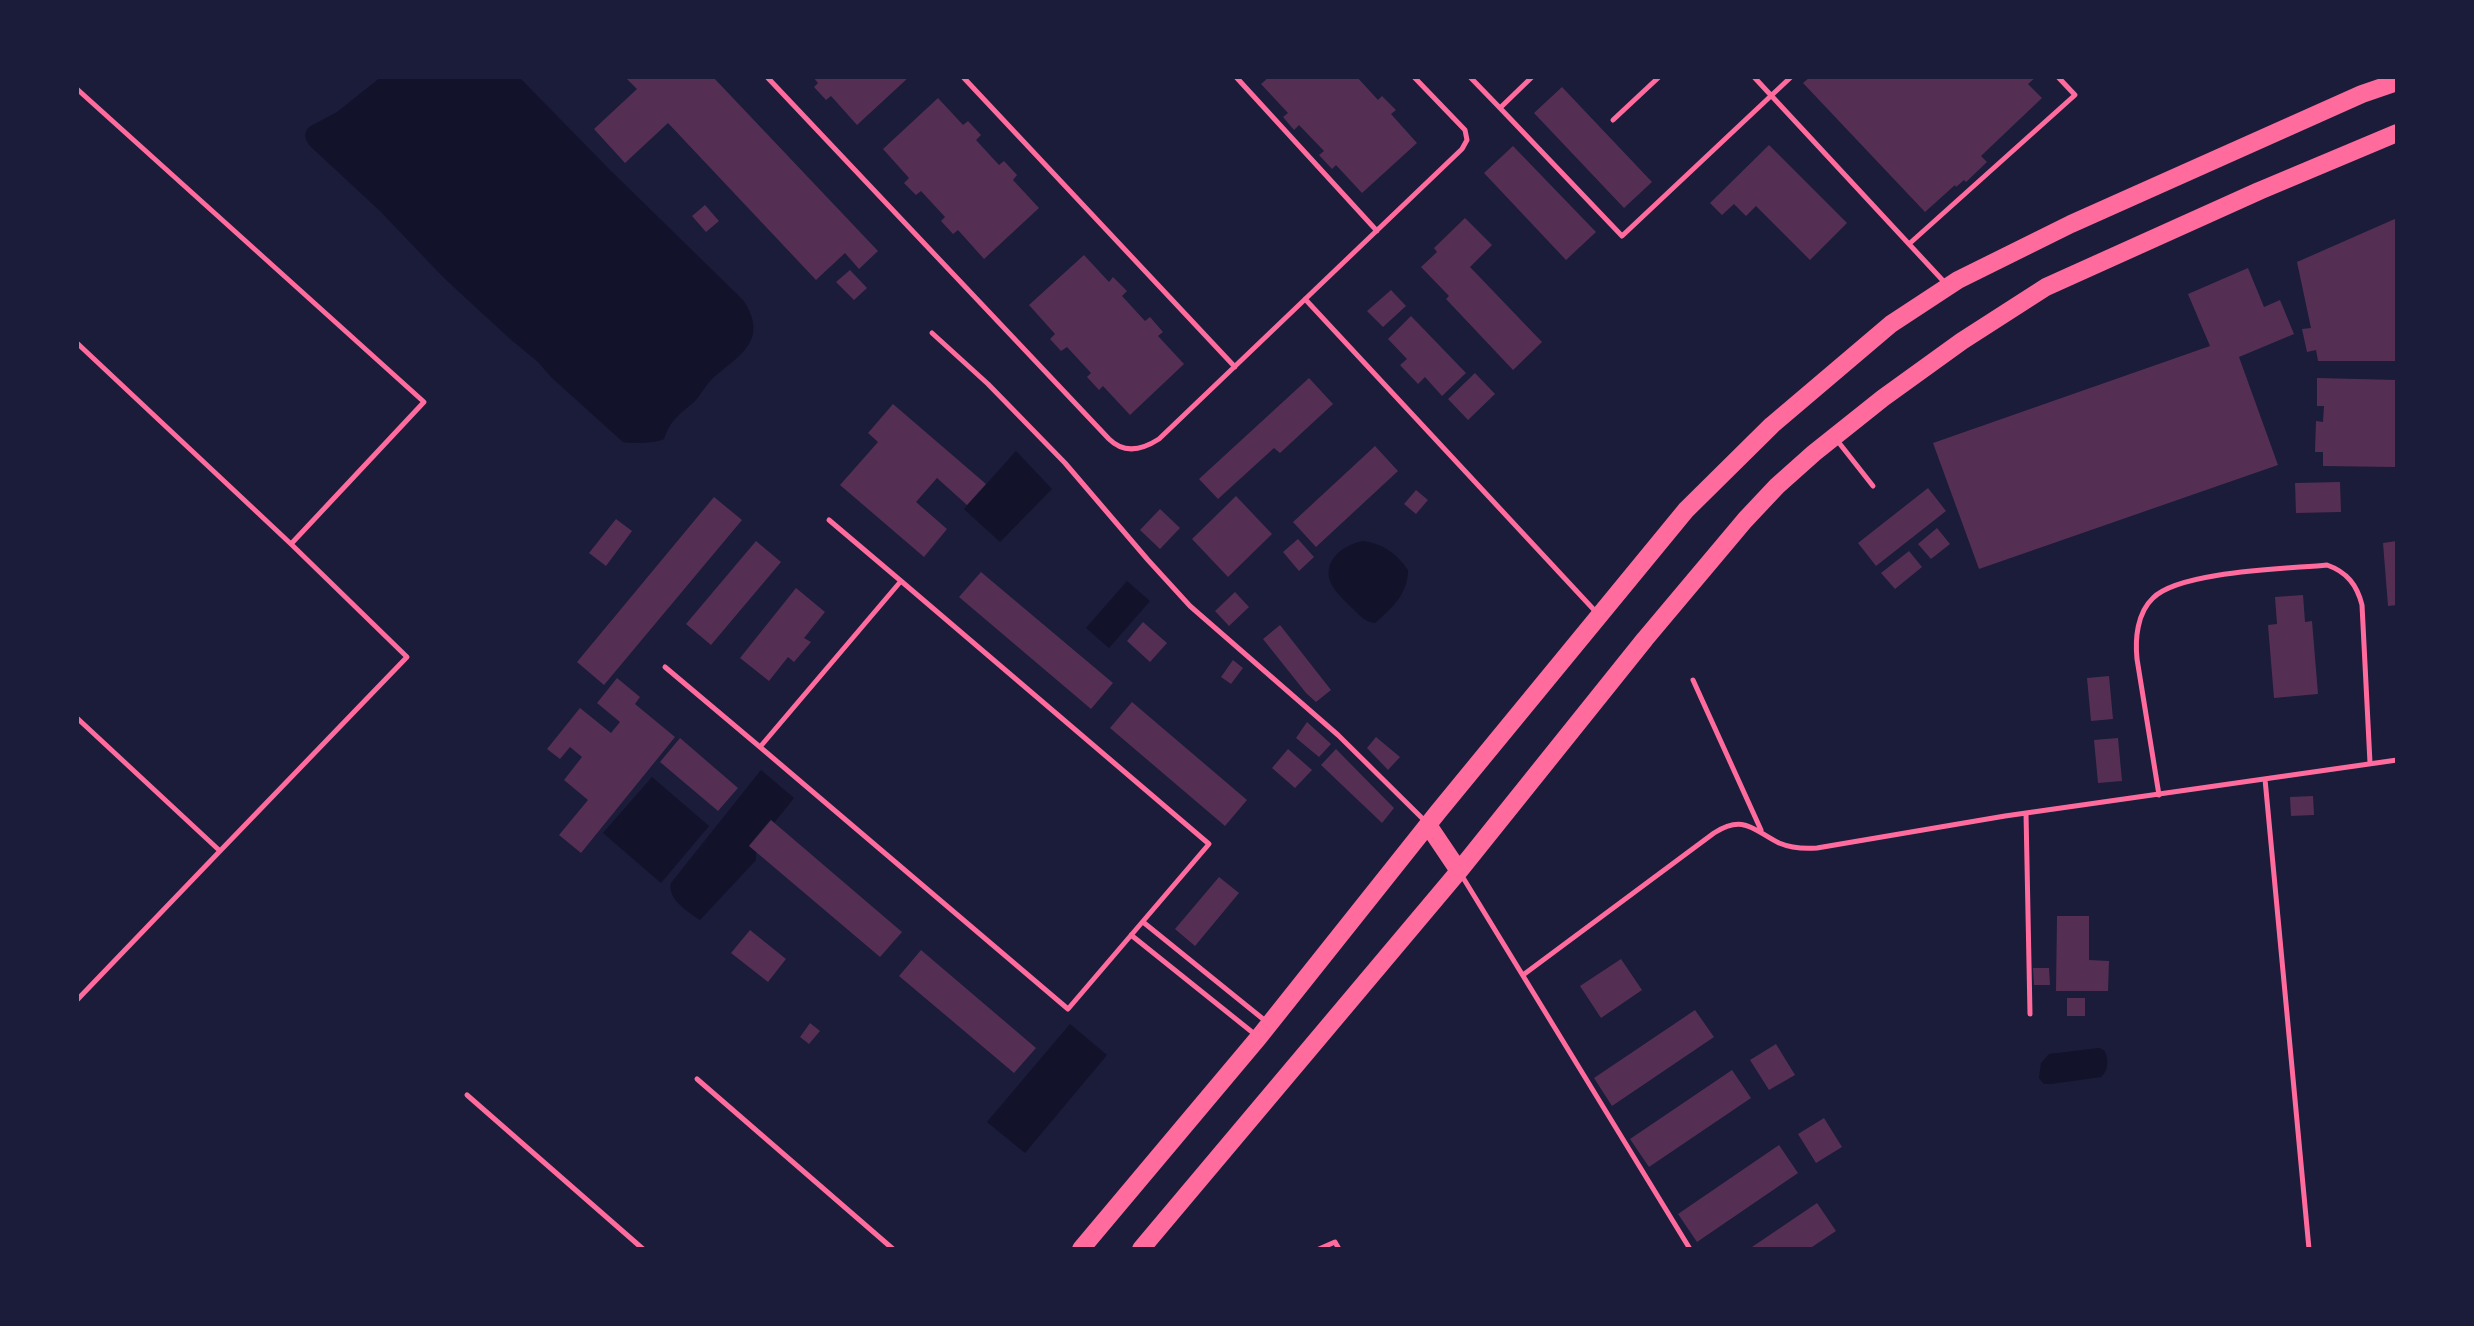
<!DOCTYPE html>
<html>
<head>
<meta charset="utf-8">
<style>
	body { margin:0 }
	#map { position:relative; width:2474px; height:1326px; overflow:hidden; background:#1b1b3a; font-family:Roboto,sans-serif }
	canvas { display:block }
	.frame { position:absolute; inset:0; border:79px solid #1b1b3a; pointer-events:none }
</style>
</head>
<body>
<div id="map">
<canvas width="2474" height="1326"></canvas>
<div class="frame"></div>
</div>
<script>
const c = document.querySelector('canvas').getContext('2d');
c.lineJoin = 'round';
function fillPath(path, color) { c.fillStyle = color; c.fill(path, 'evenodd'); }
function stroke(path, color, width, dash) { c.strokeStyle = color; c.lineWidth = width; c.lineCap = dash ? 'butt' : 'round'; c.setLineDash(dash || []); c.stroke(path); }
fillPath(new Path2D(`
	M381,77H519L609,169L743,300C771,342 737,356 711,380C705,386 701,395 694,402C680,414 670,420 664,439C657,443 631,444 623,442L552,378L538,362L509,338L444,278L380,211L310,146C305,139 303,134 309,127L337,112Z
	M1016,451L1052,489L1000,542L964,509Z
	M1363,541C1382,543 1397,554 1408,570C1408,594 1392,608 1375,623C1365,622 1359,615 1352,608C1346,602 1338,595 1333,587C1319,564 1341,545 1363,541Z
	M1127,581L1150,601L1109,648L1086,628Z
	M761,770L794,798L774,823L770,820L749,845L756,852V860L700,920C688,912 667,899 671,883Z
	M652,777L709,826L661,883L603,833Z
	M1070,1024L1107,1055L1025,1153L987,1122Z
	M2099,1048L2104,1050C2109,1058 2109,1070 2101,1077L2051,1084H2044L2039,1078L2041,1063L2049,1054Z`), '#12122b');
fillPath(new Path2D(`
	M625,77H713L878,251L859,269L845,253L816,280L668,123L625,163L594,129L637,89Z
	M813,77H909L857,125L831,96L826,100L814,87L818,83Z
	M1269,77H1357L1378,100L1382,96L1396,110L1391,114L1417,143L1362,193L1336,165L1332,169L1319,155L1324,151L1299,125L1294,130L1283,117L1288,113L1261,84Z
	M1810,77H2036L2028,84L2042,98L1981,156L1987,162L1966,182L1964,180L1956,187L1955,185L1925,212L1803,83Z
	M1562,87L1652,182L1624,208L1534,113Z
	M938,98L963,125L968,121L981,135L976,140L999,165L1004,161L1017,175L1013,180L1039,208L984,259L958,230L953,234L941,221L945,217L921,191L916,195L904,183L909,178L883,149Z
	M1769,145L1847,223L1810,260L1756,206L1746,216L1734,204L1722,215L1710,203Z
	M1513,146L1596,232L1566,260L1484,173Z
	M705,205L719,221L706,232L692,216Z
	M1465,218L1492,245L1470,267L1542,342L1513,370L1446,299L1449,296L1421,267L1437,252L1434,248Z
	M2397,218V361H2318L2316,350L2307,352L2302,329L2311,328L2297,262Z
	M1084,255L1109,282L1113,277L1127,291L1122,296L1145,321L1150,317L1163,332L1158,336L1184,364L1130,415L1103,386L1099,390L1087,377L1091,373L1067,347L1061,351L1050,339L1055,334L1029,305Z
	M2248,268L2264,307L2280,300L2294,334L2239,357L2278,465L1979,569L1933,443L2210,346L2188,294Z
	M850,270L867,288L854,300L836,282Z
	M1391,290L1406,306L1383,327L1367,311Z
	M1411,316L1466,373L1442,396L1425,377L1418,384L1400,365L1407,359L1388,339Z
	M1475,373L1495,394L1468,420L1448,399Z
	M1309,378L1333,404L1280,453L1274,448L1218,499L1199,479Z
	M2317,378L2397,380V467L2323,466V452H2315L2316,421L2323,422L2324,406H2317Z
	M893,404L986,484L967,505L937,478L916,502L947,529L924,557L840,485L878,442L868,433Z
	M1375,446L1398,471L1316,547L1293,522Z
	M2340,482L2341,512L2296,513L2295,483Z
	M1928,488L1946,511L1876,566L1858,543Z
	M1416,490L1428,500L1416,514L1404,504Z
	M1236,496L1272,534L1228,577L1192,539Z
	M714,497L742,520L604,685L577,662Z
	M1160,509L1180,528L1160,549L1140,530Z
	M616,519L632,531L606,566L589,553Z
	M1937,528L1950,544L1931,559L1918,544Z
	M1298,539L1314,557L1299,571L1283,552Z
	M756,541L781,562L711,645L686,624Z
	M2397,541V605L2388,606L2383,543Z
	M1909,551L1922,567L1895,589L1881,573Z
	M981,572L1113,683L1091,709L959,597Z
	M796,588L825,612L804,638L811,642L794,662L788,657L769,681L740,658Z
	M1235,592L1249,607L1229,626L1215,611Z
	M2303,595L2305,622L2312,621L2318,694L2274,698L2268,625L2277,624L2275,597Z
	M1143,622L1167,643L1150,662L1127,641Z
	M1280,625L1331,690L1316,702L1306,693L1263,639Z
	M1233,660L1243,668L1231,684L1221,677Z
	M2109,676L2113,719L2091,721L2087,678Z
	M617,678L640,697L635,704L675,737L581,853L559,835L588,800L564,780L582,757L570,747L560,759L547,749L580,708L611,733L620,722L597,703Z
	M1132,702L1247,800L1225,826L1110,728Z
	M1307,722L1331,744L1319,757L1296,738Z
	M1376,737L1400,757L1388,770L1367,748Z
	M680,738L738,788L718,811L660,762Z
	M2118,738L2122,781L2098,783L2094,740Z
	M1288,749L1312,770L1295,788L1272,768Z
	M1336,749L1394,808L1382,823L1321,765Z
	M2313,796L2314,815L2291,816L2290,797Z
	M771,820L902,932L880,957L749,846Z
	M1219,877L1239,893L1195,946L1175,929Z
	M2057,916H2089V960L2109,961L2108,991H2056Z
	M750,930L786,959L768,982L731,953Z
	M921,950L1036,1048L1014,1073L899,976Z
	M1621,959L1642,990L1601,1018L1580,986Z
	M2033,968H2049L2050,985H2034Z
	M2067,998H2085V1016H2067Z
	M1695,1010L1714,1037L1612,1106L1594,1078Z
	M810,1023L820,1031L809,1044L800,1037Z
	M1776,1044L1795,1075L1769,1090L1750,1060Z
	M1732,1070L1751,1098L1649,1167L1630,1139Z
	M1824,1118L1842,1147L1816,1163L1798,1134Z
	M1779,1145L1798,1173L1697,1242L1678,1214Z
	M1817,1203L1836,1231L1809,1249H1749Z`), '#542f53');
stroke(new Path2D(`
	M767,77L1109,439C1124,454 1142,450 1159,439L1462,149L1467,140L1465,130L1414,77
	M963,77L1235,367
	M1236,77L1377,231
	M1470,77L1500,108L1532,77
	M1754,77L1947,285
	M77,89L424,402L291,544
	M1500,108L1622,236L1791,77
	M1613,120L1659,77
	M1909,244L2075,95L2058,77
	M1305,299L1596,612
	M932,333L988,384L1065,463L1148,560L1190,606L1338,735L1426,822
	M77,343L291,544L407,657L220,851L77,718
	M1836,439L1873,486
	M829,520L901,581
	M901,581L1209,844L1068,1009L760,747Z
	M665,667L760,747
	M1693,680L1761,830
	M2265,779L2309,1249
	M2159,795L2137,659C2135,639 2137,613 2153,598C2180,571 2287,569 2327,565C2347,572 2357,585 2362,605L2370,763
	M2026,813L2030,1014
	M1462,876L1690,1249
	M1143,922L1268,1023
	M1131,935L1257,1036
	M1523,975L1714,833C1744,814 1753,830 1779,843C1791,848 1804,849 1817,848L2005,816L2397,760
	M77,1000L220,851
	M697,1079L893,1249
	M467,1095L643,1249
	M1319,1249L1335,1242L1339,1249`), '#ff6b9d', 5);
stroke(new Path2D(`
	M1428,825L1459,871
	M1081,1249L1259,1037L1438,812L1686,510L1772,425L1891,324L1958,280L2071,224L2362,94L2397,82
	M1141,1249L1459,871L1645,639L1745,520L1777,486L1814,453L1883,398L1962,341L2046,287L2259,191L2397,133`), '#ff6b9d', 18);
</script>
</body>
</html>
